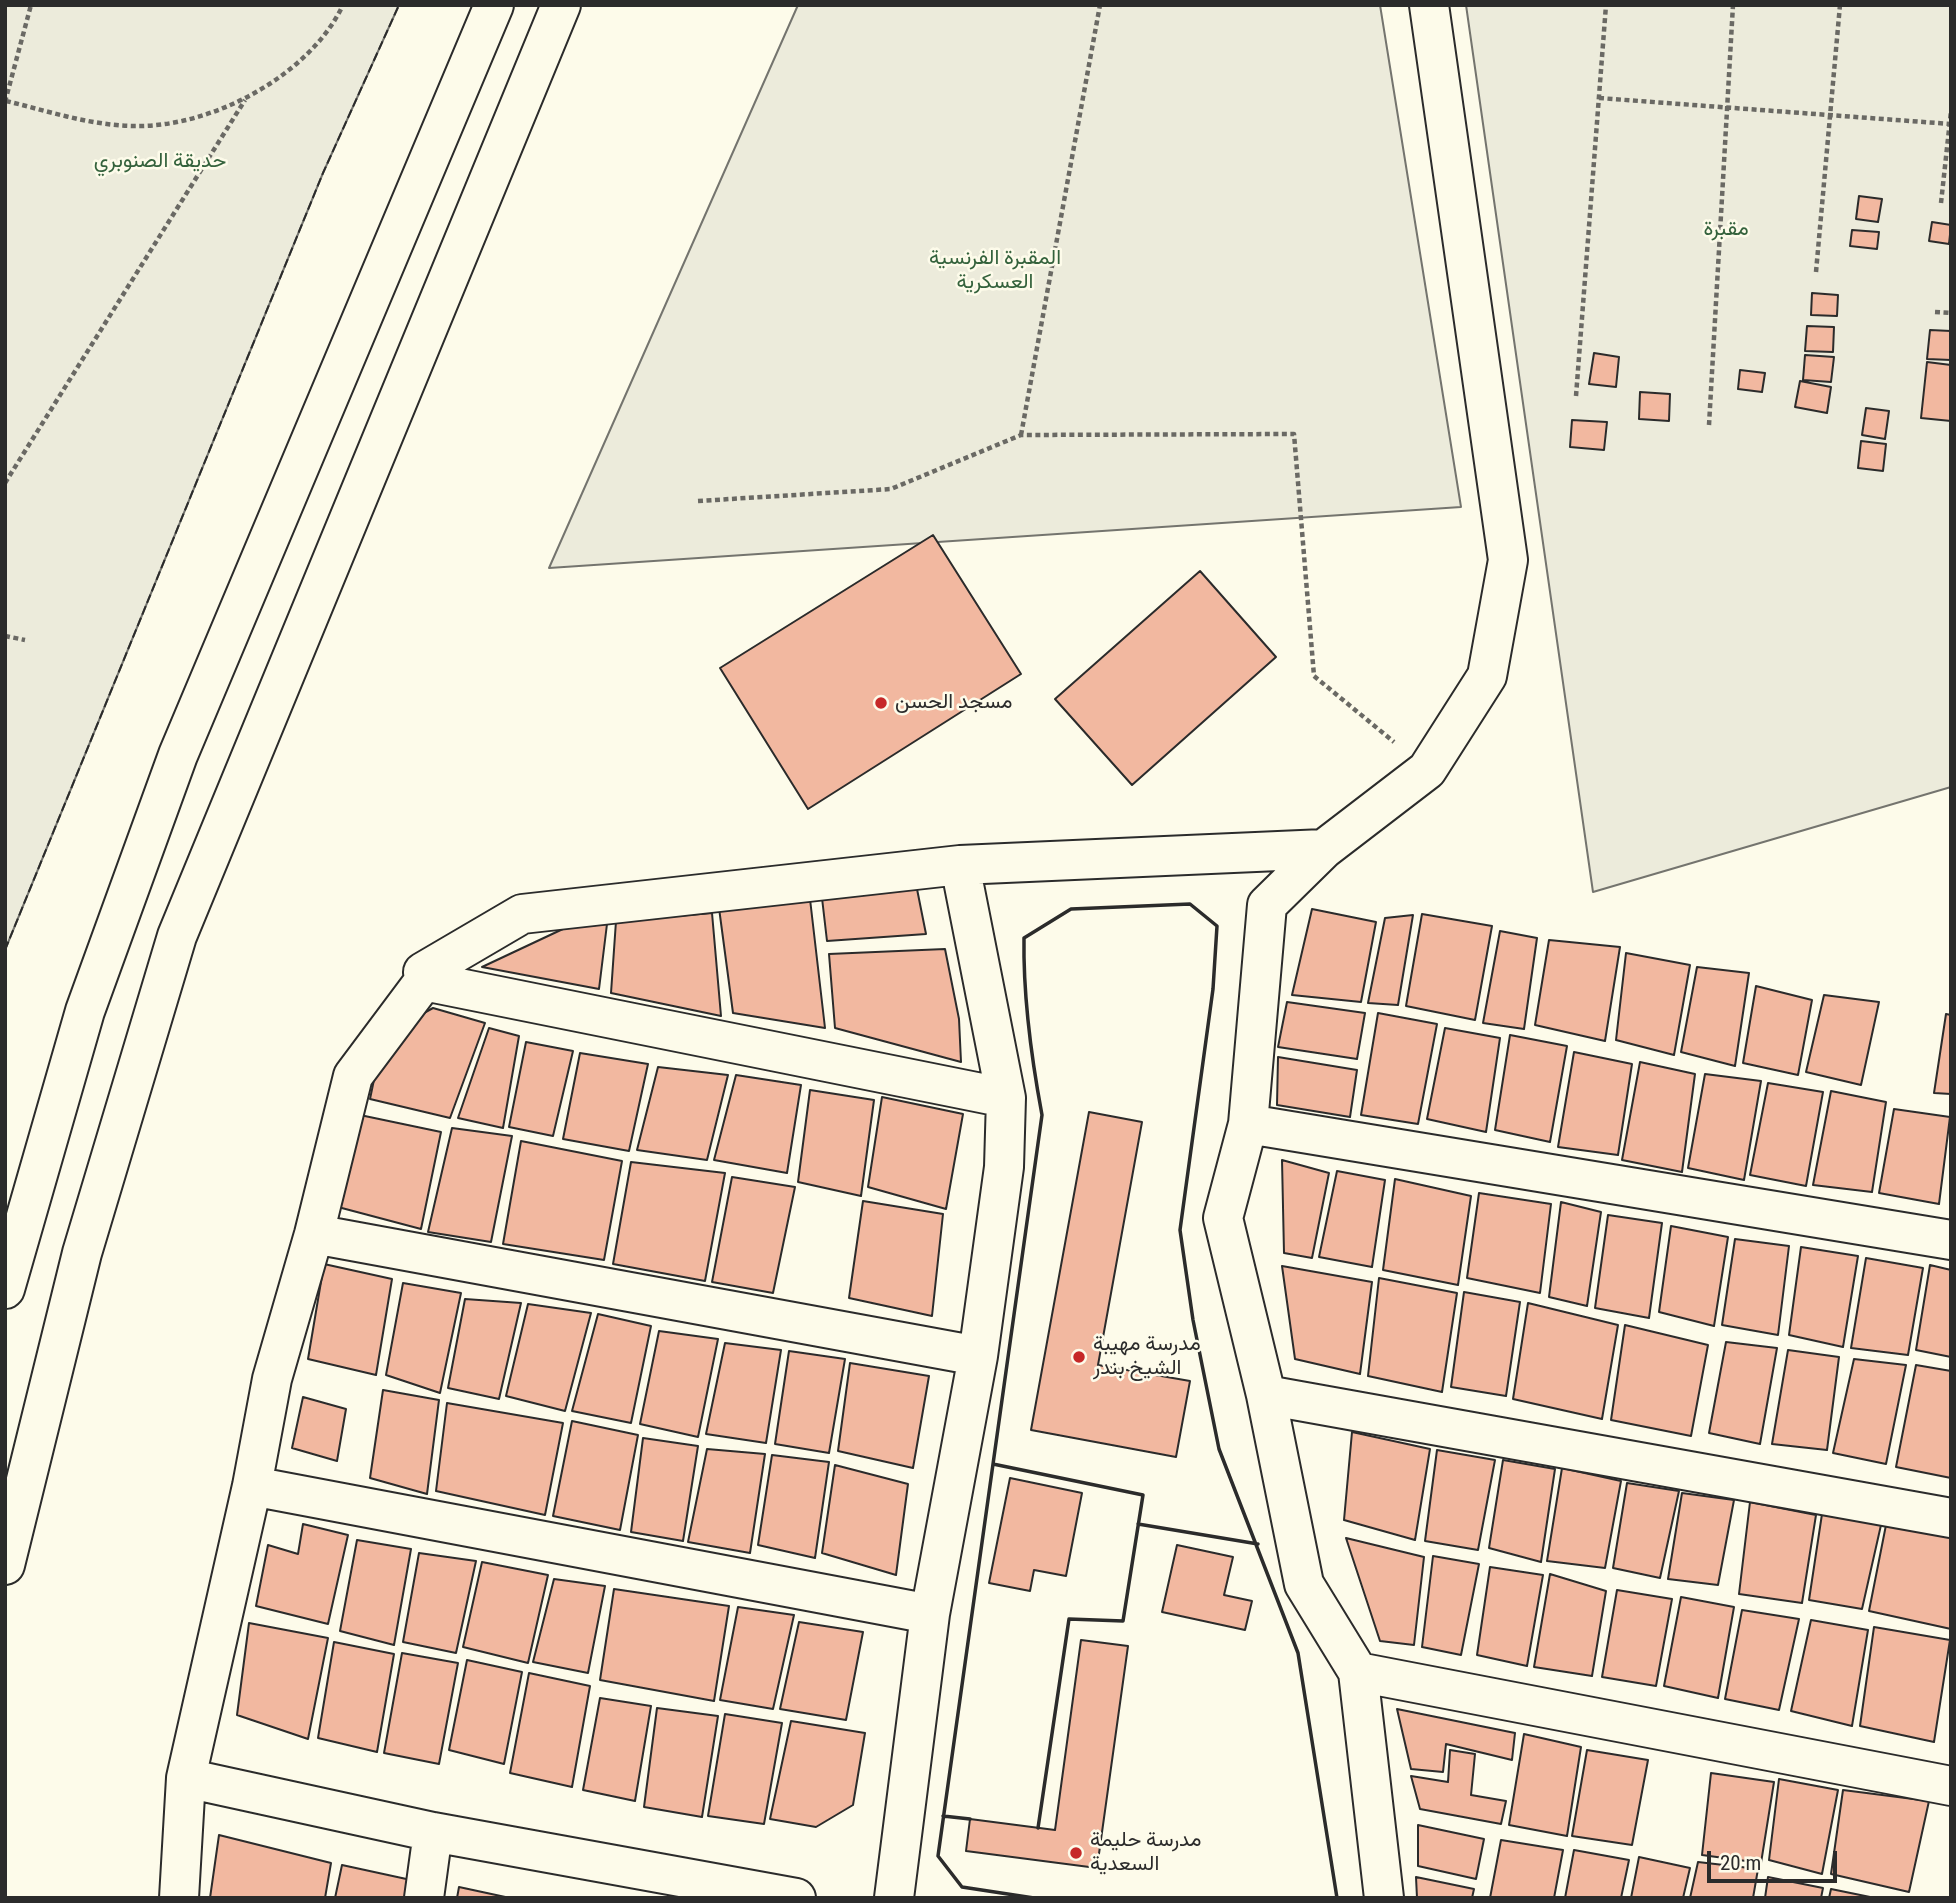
<!DOCTYPE html>
<html>
<head>
<meta charset="utf-8">
<style>
	body { margin:0 }
	#map { position:relative; width:1956px; height:1903px; overflow:hidden; background:#fdfbea; font-family:"Roboto Condensed",sans-serif }
	canvas { display:block }
	.frame { position:absolute; inset:0; border:7px solid #2b2b2b; pointer-events:none }
	.scale { position:absolute; left:1707px; top:1851px; width:130px; height:32px; box-sizing:border-box; border:4px solid #2b2b2b; border-top:0; padding-left:9px; font-size:21px; line-height:24px; white-space:nowrap; color:#2b2b2b; -webkit-text-stroke:5px #fdfbea; paint-order:stroke }
</style>
</head>
<body>
<div id="map">
<canvas width="1956" height="1903"></canvas>
<div class="frame"></div>
<div class="scale">20 m</div>
</div>
<script>
const c = document.querySelector('canvas').getContext('2d');
c.lineJoin = 'round';
function fillPath(path, color) { c.fillStyle = color; c.fill(path, 'evenodd'); }
function stroke(path, color, width, dash) { c.strokeStyle = color; c.lineWidth = width; c.lineCap = dash ? 'butt' : 'round'; c.setLineDash(dash || []); c.stroke(path); }
function label(font, color, halo, rows, align = 'center') {
  c.font = font + ' "Roboto Condensed",Vazirmatn,sans-serif'; c.lineWidth = 5; c.setLineDash([]); c.textBaseline = 'middle'; c.strokeStyle = halo; c.fillStyle = color; for (const [text, x, y, turn = 0] of rows) {
    c.save(); c.translate(x, y); c.rotate((+turn || 0) * Math.PI / 180); c.textAlign = isNaN(turn) ? turn : align; if (halo) c.strokeText(text, 0, 0); c.fillText(text, 0, 0); c.restore();
  }
}
const green = new Path2D(`
	M5,5H399L323,173L5,950Z
	M798,5H1380L1461,507L549,568Z
	M1466,5H1951V787L1593,892Z`);
fillPath(green, '#ecebdb');
stroke(green, '#74746e', 2);
const building = new Path2D(`
	M1859,196L1882,199L1878,222L1856,219Z
	M1932,222L1951,225L1949,244L1929,241Z
	M1852,230L1879,232L1877,249L1850,246Z
	M1812,293L1838,295L1837,316L1811,315Z
	M1807,326L1834,327L1833,352L1805,351Z
	M1930,330L1951,331V360L1927,359Z
	M1594,353L1619,357L1616,387L1589,384Z
	M1805,355L1834,357L1831,382L1803,380Z
	M1927,362L1951,365V421L1921,418Z
	M1740,370L1765,373L1762,392L1738,389Z
	M1800,381L1831,387L1827,413L1795,407Z
	M1640,392L1670,394L1669,421L1639,419Z
	M1866,408L1889,411L1885,439L1862,435Z
	M1572,420L1607,422L1604,450L1570,447Z
	M1861,441L1886,444L1883,471L1858,468Z
	M933,535L1021,674L808,809L720,668Z
	M1200,571L1276,657L1132,785L1055,699Z
	M916,884L926,934L827,941L822,898Z
	M810,899L825,1028L733,1013L719,908Z
	M1312,909L1376,922L1361,1002L1292,995Z
	M712,913L721,1016L611,993L616,921Z
	M1422,914L1492,926L1475,1020L1406,1006Z
	M1413,915L1398,1005L1368,1003L1385,918Z
	M607,924L599,989L482,967L565,928Z
	M1500,931L1537,938L1524,1029L1483,1023Z
	M1549,940L1620,947L1605,1041L1535,1025Z
	M945,949L959,1019L961,1062L835,1028L829,954Z
	M1626,953L1690,965L1674,1055L1616,1040Z
	M1697,967L1749,973L1735,1066L1681,1052Z
	M1756,986L1812,1000L1798,1075L1743,1063Z
	M1824,995L1879,1002L1861,1085L1806,1072Z
	M1287,1002L1365,1013L1357,1059L1278,1047Z
	M433,1008L485,1023L450,1118L370,1099L376,1070L413,1019Z
	M1378,1013L1437,1024L1418,1124L1361,1115Z
	M1946,1014L1951,1015V1094L1934,1093Z
	M489,1028L519,1036L503,1128L458,1118Z
	M1445,1028L1500,1038L1486,1132L1427,1119Z
	M1510,1035L1567,1046L1550,1142L1495,1130Z
	M526,1042L573,1051L553,1136L509,1127Z
	M1574,1052L1632,1064L1618,1155L1558,1147Z
	M580,1053L648,1064L629,1151L563,1139Z
	M1278,1057L1357,1070L1350,1117L1277,1105Z
	M1640,1062L1695,1074L1682,1172L1622,1160Z
	M658,1067L728,1075L707,1160L637,1150Z
	M1705,1074L1761,1081L1744,1180L1688,1168Z
	M736,1075L801,1085L787,1173L714,1160Z
	M1768,1083L1823,1092L1806,1186L1750,1175Z
	M810,1090L874,1100L861,1196L798,1182Z
	M1831,1091L1886,1102L1872,1192L1813,1185Z
	M882,1097L963,1114L946,1209L868,1187Z
	M1894,1109L1950,1117L1939,1204L1879,1193Z
	M1089,1112L1142,1122L1098,1365L1190,1381L1176,1457L1031,1430Z
	M360,1115L441,1132L421,1229L338,1207Z
	M452,1128L512,1136L491,1242L428,1232Z
	M521,1141L622,1161L604,1260L503,1244Z
	M1282,1160L1329,1173L1312,1258L1284,1253Z
	M631,1162L725,1173L705,1281L613,1264Z
	M1337,1171L1385,1180L1372,1267L1319,1257Z
	M732,1177L795,1187L773,1293L712,1282Z
	M1395,1179L1471,1196L1458,1285L1383,1270Z
	M1479,1193L1551,1204L1540,1293L1467,1278Z
	M863,1201L943,1214L932,1316L849,1298Z
	M1561,1202L1601,1212L1587,1306L1549,1297Z
	M1608,1215L1662,1223L1649,1318L1595,1308Z
	M1671,1226L1728,1237L1714,1326L1659,1312Z
	M1735,1239L1789,1246L1778,1335L1722,1325Z
	M1801,1247L1858,1256L1843,1347L1789,1335Z
	M1866,1258L1923,1268L1908,1355L1851,1348Z
	M324,1264L392,1279L376,1375L308,1359Z
	M1930,1265L1951,1270V1357L1916,1350Z
	M1282,1266L1372,1282L1360,1374L1295,1359Z
	M1379,1278L1457,1293L1442,1392L1368,1376Z
	M403,1283L461,1293L440,1393L386,1375Z
	M1464,1292L1520,1302L1506,1396L1451,1387Z
	M465,1299L521,1303L499,1399L448,1388Z
	M1528,1303L1618,1325L1602,1419L1513,1399Z
	M528,1304L591,1313L565,1411L506,1396Z
	M598,1314L651,1326L631,1423L572,1411Z
	M1625,1325L1708,1345L1691,1436L1611,1420Z
	M659,1331L718,1339L698,1437L640,1424Z
	M1726,1342L1777,1348L1760,1444L1709,1433Z
	M725,1343L781,1350L766,1443L706,1434Z
	M1788,1350L1839,1357L1827,1450L1772,1444Z
	M789,1351L845,1359L829,1453L775,1444Z
	M1854,1359L1906,1365L1886,1464L1833,1453Z
	M850,1363L929,1376L913,1468L838,1451Z
	M1916,1365L1951,1371V1478L1896,1467Z
	M383,1390L439,1400L427,1494L370,1478Z
	M303,1397L346,1409L337,1461L292,1448Z
	M447,1403L563,1423L545,1515L436,1491Z
	M572,1421L638,1435L620,1530L553,1516Z
	M1352,1432L1430,1449L1415,1540L1344,1520Z
	M643,1438L698,1446L683,1541L631,1532Z
	M707,1449L765,1454L750,1553L688,1542Z
	M1437,1450L1495,1460L1478,1550L1425,1541Z
	M772,1455L829,1462L815,1558L758,1545Z
	M1503,1460L1555,1469L1541,1562L1489,1548Z
	M835,1465L908,1484L896,1575L822,1553Z
	M1562,1468L1621,1481L1605,1568L1547,1561Z
	M1010,1478L1082,1493L1066,1576L1034,1570L1030,1591L989,1583Z
	M1627,1483L1679,1491L1660,1578L1613,1568Z
	M1682,1493L1734,1500L1718,1585L1668,1579Z
	M1750,1502L1816,1515L1802,1603L1739,1594Z
	M1822,1514L1881,1525L1862,1609L1809,1600Z
	M303,1524L348,1535L328,1624L256,1606L268,1545L298,1554Z
	M1886,1525L1951,1536V1629L1869,1611Z
	M1346,1538L1424,1557L1414,1645L1380,1641Z
	M357,1540L411,1549L394,1645L340,1631Z
	M1177,1545L1233,1557L1224,1595L1252,1601L1245,1630L1162,1612Z
	M419,1553L476,1561L456,1653L403,1642Z
	M1433,1556L1479,1564L1461,1655L1422,1647Z
	M482,1562L548,1575L528,1663L463,1647Z
	M1490,1567L1543,1575L1527,1666L1477,1655Z
	M1550,1574L1606,1591L1592,1676L1534,1667Z
	M554,1579L605,1586L588,1673L533,1662Z
	M614,1589L729,1606L714,1701L600,1680Z
	M1617,1590L1672,1599L1656,1686L1602,1677Z
	M1681,1597L1734,1607L1718,1698L1664,1686Z
	M738,1607L794,1615L773,1709L720,1700Z
	M1742,1610L1799,1619L1779,1710L1725,1699Z
	M1811,1620L1868,1630L1852,1726L1791,1711Z
	M799,1622L863,1632L846,1720L780,1709Z
	M249,1623L328,1638L308,1739L237,1715Z
	M1874,1627L1950,1640L1934,1742L1860,1726Z
	M1081,1640L1128,1646L1097,1868L966,1851L970,1819L1055,1830Z
	M334,1642L394,1654L377,1752L318,1738Z
	M402,1653L458,1663L439,1764L384,1753Z
	M467,1660L522,1672L504,1764L449,1750Z
	M529,1673L590,1686L572,1787L510,1773Z
	M600,1698L651,1706L635,1801L583,1790Z
	M657,1708L718,1716L702,1817L644,1807Z
	M1397,1709L1515,1733L1512,1760L1446,1744L1443,1772L1411,1769Z
	M725,1714L782,1723L764,1824L708,1816Z
	M791,1721L865,1733L853,1805L816,1827L770,1819Z
	M1524,1734L1581,1747L1567,1836L1509,1825Z
	M1450,1750L1475,1754L1471,1795L1506,1801L1501,1824L1420,1809L1411,1776L1448,1782Z
	M1587,1750L1648,1760L1632,1845L1572,1836Z
	M1711,1773L1774,1782L1761,1863L1702,1855Z
	M1779,1779L1838,1790L1822,1874L1769,1860Z
	M1843,1790L1929,1801L1909,1892L1831,1874Z
	M1418,1825L1484,1839L1476,1879L1418,1866Z
	M219,1835L331,1863L325,1898H210Z
	M1501,1840L1563,1850L1554,1898H1490Z
	M1574,1850L1629,1860L1621,1898H1565Z
	M1639,1857L1690,1868L1683,1898H1631Z
	M1698,1862L1758,1869L1753,1898H1690Z
	M342,1865L411,1880L408,1898H335Z
	M1416,1877L1474,1889L1472,1898H1417Z
	M1768,1877L1823,1888L1821,1898H1765Z
	M459,1887L510,1898H457Z
	M1831,1889L1875,1898H1829Z`);
fillPath(building, '#f2b8a0');
stroke(building, '#2b2b2b', 2);
const minor = new Path2D(`
	M424,981L1006,1098
	M1248,1124L1951,1240
	M314,1234L978,1356
	M1266,1395L1951,1518
	M252,1486L930,1614
	M1358,1672L1951,1786
	M186,1778L433,1832L796,1898
	M179,1898L186,1778L252,1486L272,1379L314,1234L353,1076L424,981L423,972L522,914L960,865L1324,849
	M424,1898L433,1832
	M894,1898L930,1614L978,1356L1004,1167L1006,1098L960,865
	M1384,1898L1358,1672L1304,1584L1266,1395L1223,1218L1248,1124L1267,905L1324,849L1427,770L1487,676L1508,560L1429,5`);
const secondary = new Path2D(`
	M5,1289L85,1011L178,755L494,5
	M5,1565L82,1253L177,936L561,5`);
stroke(minor, '#2b2b2b', 42);
stroke(secondary, '#2b2b2b', 42);
stroke(new Path2D(`
	M1599,98L1951,124
	M6,101C48,111 92,126 136,126C213,127 310,75 343,5
	M5,102L31,5
	M1941,203L1951,111
	M1816,272L1840,5
	M1935,312L1951,313
	M1576,396L1606,5
	M1709,425L1733,5
	M1021,435L1100,5
	M5,483L245,100
	M698,501L891,489L1021,435L1294,434L1314,676L1394,742
	M5,636L25,640`), '#6a6964', 4.5, [5, 3.5]);
stroke(minor, '#fdfbea', 38);
stroke(secondary, '#fdfbea', 38);
stroke(new Path2D(`
	M5,950L323,173L399,5`), '#2b2b2b', 2, [9, 3.5]);
stroke(new Path2D(`
	M993,1464L1143,1495L1123,1621L1069,1619L1038,1828
	M1138,1524L1258,1544
	M943,1816L970,1819
	M1034,1898L962,1887L938,1856L1042,1115C1031,1056 1023,998 1024,938L1071,909L1190,904L1217,926L1213,989L1180,1230L1193,1320L1219,1449L1298,1653L1337,1898`), '#2b2b2b', 3.5);
for (const [x, y, r, color] of [
	[881,703,7,"#c62828"],
	[1079,1357,7,"#c62828"],
	[1076,1853,7,"#c62828"]
]) { const dot = new Path2D(); dot.arc(x, y, r, 0, 2 * Math.PI); c.fillStyle = color; c.fill(dot); stroke(dot, '#fdfbea', 2.5); }
label('21px', '#34623c', '#fdfbea', [
	["حديقة الصنوبري",160,162],
	["مقبرة",1726,230],
	["المقبرة الفرنسية",995,259],
	["العسكرية",995,283]
]);
label('21px', '#2b2b2b', '#fdfbea', [
	["مسجد الحسن",895,703],
	["مدرسة مهيبة",1093,1345],
	["الشيخ بندر",1093,1369],
	["مدرسة حليمة",1090,1841],
	["السعدية",1090,1865]
], 'left');
</script>
</body>
</html>
